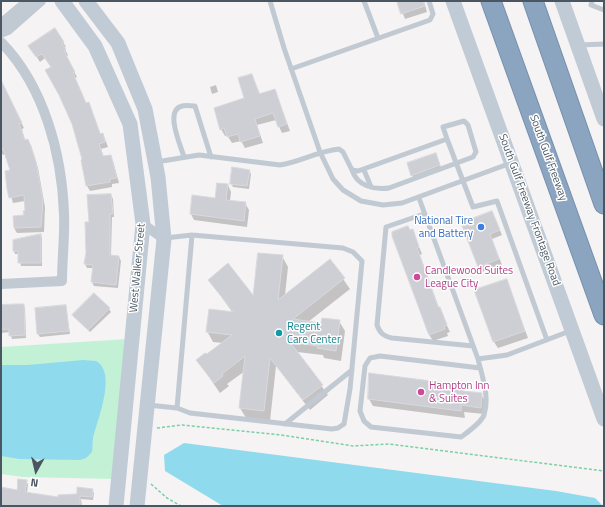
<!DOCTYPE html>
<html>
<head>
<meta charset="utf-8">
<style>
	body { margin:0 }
	#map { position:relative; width:605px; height:507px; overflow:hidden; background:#f5f3f3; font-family:"Titillium Web",sans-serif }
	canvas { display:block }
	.frame { position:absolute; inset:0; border:2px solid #4a5661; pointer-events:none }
	.north { position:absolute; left:16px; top:451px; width:40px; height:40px; -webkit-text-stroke:3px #fff; paint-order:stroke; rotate:188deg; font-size:11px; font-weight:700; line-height:16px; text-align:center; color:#4a5661 }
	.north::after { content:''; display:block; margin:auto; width:14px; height:18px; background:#4a5661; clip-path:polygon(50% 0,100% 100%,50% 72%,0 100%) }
</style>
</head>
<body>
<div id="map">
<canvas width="605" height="507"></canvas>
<div class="frame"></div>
<div class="north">N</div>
</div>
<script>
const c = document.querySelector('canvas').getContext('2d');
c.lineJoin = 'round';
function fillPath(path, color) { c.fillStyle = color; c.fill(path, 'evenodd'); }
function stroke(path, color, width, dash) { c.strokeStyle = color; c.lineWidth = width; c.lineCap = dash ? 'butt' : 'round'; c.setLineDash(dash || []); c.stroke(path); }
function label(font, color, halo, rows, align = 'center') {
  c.font = font + ' "Titillium Web",sans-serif'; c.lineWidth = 3; c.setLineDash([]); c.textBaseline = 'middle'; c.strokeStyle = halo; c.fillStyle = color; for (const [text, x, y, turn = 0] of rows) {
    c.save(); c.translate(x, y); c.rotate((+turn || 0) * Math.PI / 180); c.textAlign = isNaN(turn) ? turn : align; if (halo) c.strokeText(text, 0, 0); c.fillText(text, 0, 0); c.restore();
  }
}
fillPath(new Path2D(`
	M128,339L115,479L23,477L1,474V347Z`), '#c3f1d5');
fillPath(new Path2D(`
	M83,360L96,361C118,373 96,423 93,439C92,443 93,447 92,452L86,458L80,460L19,459L1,456V365H27Z
	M184,443L556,491L595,498L603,506H223L165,471L164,455Z`), '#90daee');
fillPath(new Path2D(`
	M398,1H424L427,12L405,19Z
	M63,42L66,47L64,48L68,55L66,57L77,77L75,78L86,104L91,108L101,135L103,134L105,139L108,147L101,149L104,157L110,156L113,161L119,183L112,184V187L90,191L87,186L83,160L73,124L52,68L45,58L40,62L33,51Z
	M252,75L260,94L275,90L290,131L282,133L276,120L257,125L263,143L245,148L241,141L232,143L227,135L225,136L221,129L246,99Z
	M216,85L218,92L212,94L210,87Z
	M1,88L8,96L24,128L22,129L25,141L28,140L31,145L38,168L45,207L44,232L17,233L14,228L25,216V201L13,203L6,180L11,171L5,154L3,155L1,152Z
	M436,154L442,170L415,180L412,175Z
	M249,170L251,174L249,189L233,187L231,183Z
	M228,185L231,192L230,201L245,203L249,210L247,227L194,220L191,214L216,199Z
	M111,195L113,199L114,217H112L111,256L119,257L121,261L118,288L94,286L92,282L93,268H87L85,264L90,223Z
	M492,212L502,235L492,239L502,265L482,272L462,223Z
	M412,230L422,254L420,255L439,308L450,332L447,333L448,336L433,341L427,331L393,232Z
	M41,235L42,238V266H21L19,254H15L14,251Z
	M282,256L288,267L285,295L330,260L350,289L308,322L322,324L339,321L345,331L341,361L324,358L323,355L297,352L328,395L310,410L276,366L270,421L246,418L240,408L245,371L227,384L229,386L220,393L197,360L223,343L213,342L207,331L233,313L209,280L253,298Z
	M506,280L528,338L498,348L494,342Z
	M1,305H23L25,308L26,338L12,339L10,332L1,333Z
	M66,306L70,334L40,337L38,334Z
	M109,309L111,312L90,332L76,318Z
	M462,386L465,392L481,394L485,401L484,414L464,412L465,418L373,406L369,399Z
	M26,481L28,484L27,493L59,498L92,490L94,493L93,500L81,499L82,506H1V488L18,492Z`), '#0003');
const building = new Path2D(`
	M397,1H423L425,6L401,14Z
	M55,28L64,42L62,43L66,50L64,51L75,72L73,73L86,103L89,102L100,134L103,133L105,142L99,144L103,156L111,155L117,178L110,179V182L86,186L81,160L82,159L72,124L59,95L45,70L51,67L42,54L36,57L28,46Z
	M252,74L259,94L275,89L287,124L278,127L273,113L255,119L260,136L240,142L238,134L227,137L224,128L220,130L214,108L244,98L238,78Z
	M1,80L22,123L19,124L25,140L28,139L36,162L43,201L41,227L14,228L13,216L24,215L23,211H25L24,195L9,198L7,189L5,171L10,170L3,149L1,150Z
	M436,153L440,165L411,176L407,163Z
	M232,167L250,170L247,186L230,184Z
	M217,183L228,184L226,200L246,202L244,221L190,214L192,195L215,198Z
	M111,194L113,214H110V255L119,256L116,285L91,282L93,265L84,264L86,253L85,222H89L87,195Z
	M492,211L500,230L490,234L499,259L478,267L461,223Z
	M408,226L410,230L413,229L419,247L417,248L438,307H440L447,325L444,326L445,329L429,335L392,236V232Z
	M41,234V263H18V251H13V240Z
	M258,253L283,255L278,300L330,259L345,278L293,319L321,323L322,318L340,320L336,351L317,348L318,346L290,342L323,385L303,400L270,358L264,411L239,408L245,356L222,374L223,376L214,383L196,360L205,353L207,354L232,335L206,332L209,309L234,312L208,280L228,263L253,295Z
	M507,279L525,331L493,342L474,290Z
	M94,293L110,308L88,330L72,315Z
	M17,304H24L25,335L9,336V329L1,330V305Z
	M66,305L69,331L37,334L35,308Z
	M369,373L462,385L463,391L482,393L481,408L461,405V411L368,399Z
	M18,479L27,480L25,492L58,497V495L77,494V487L93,489L92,497L80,496V506H1V487L17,490Z`);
fillPath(building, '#cdcfd5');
stroke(building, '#d7d9de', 1);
const highway = new Path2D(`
	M491,1L604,315
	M533,1L604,204`);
stroke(highway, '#7690ad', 21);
stroke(new Path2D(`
	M157,428L182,425L281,435L353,446L389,444L604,471
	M151,484L167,498L181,506`), '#7ad0a6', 1.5, [3, 2]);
stroke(new Path2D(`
	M270,1L284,48L320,152L333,179L343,190L361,201L383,205L402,203L511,163
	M364,1L378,38
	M592,1L591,5L604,10
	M580,45L604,44
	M291,69L430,20L433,14L429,1
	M184,157C181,146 164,110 182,106C186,105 191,106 195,106L211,157
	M156,162L199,155L280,165C300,162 318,151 339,149L343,152L352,170L358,171L447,139L473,207L497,201L547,340
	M352,170C357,186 374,190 389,188L473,157L476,152L468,125L464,121L443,127L447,139
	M364,170L371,187
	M419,198L478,359C482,376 490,397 484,415C481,423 469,431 461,437L371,427L364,421L360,411L365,366L370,358L380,356L480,368
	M424,214L386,227L377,325C380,333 383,336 392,338L473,346
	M478,359L507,355L570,331
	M148,405L177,408L190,413L332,429L338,428L344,424L350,389L362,261L353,252L343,248L192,235L165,238
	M177,408L192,235
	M285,424L352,370`), '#c1cad2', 5);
stroke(new Path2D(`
	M1,29L3,22L28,1
	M1,33L8,30L41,1
	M1,42C44,86 62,154 64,214C65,236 62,258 62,281L1,284
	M143,224L164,239`), '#c1cad2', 10);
stroke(new Path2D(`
	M62,1L95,46L130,124L143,224L116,506
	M86,1L118,43L145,109L158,177L164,239L137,506
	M453,1L604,419
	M562,1L604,119`), '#c1cbd6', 15);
stroke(highway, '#8ba5c1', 19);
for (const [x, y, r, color] of [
	[481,227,4,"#3f7fe0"],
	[417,277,4,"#d1479c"],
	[279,333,4,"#0f9aa8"],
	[421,392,4,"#d1479c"]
]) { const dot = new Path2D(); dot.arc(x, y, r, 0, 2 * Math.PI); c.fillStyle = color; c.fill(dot); stroke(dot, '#fff', 1.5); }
label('11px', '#4a5661', '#fff', [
	["South Gulf Freeway",548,158,70],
	["South Gulf Freeway Frontage Road",529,210,70],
	["West Walker Street",138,268,-85]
]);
label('11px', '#366cbe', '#fff', [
	["National Tire",473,221],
	["and Battery",473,234]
], 'right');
label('11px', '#b23c85', '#fff', [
	["Candlewood Suites",425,271],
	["League City",425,284],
	["Hampton Inn",429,386],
	["& Suites",429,399]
], 'left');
label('11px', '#0d838f', '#fff', [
	["Regent",287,327],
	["Care Center",287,340]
], 'left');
</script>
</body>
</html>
